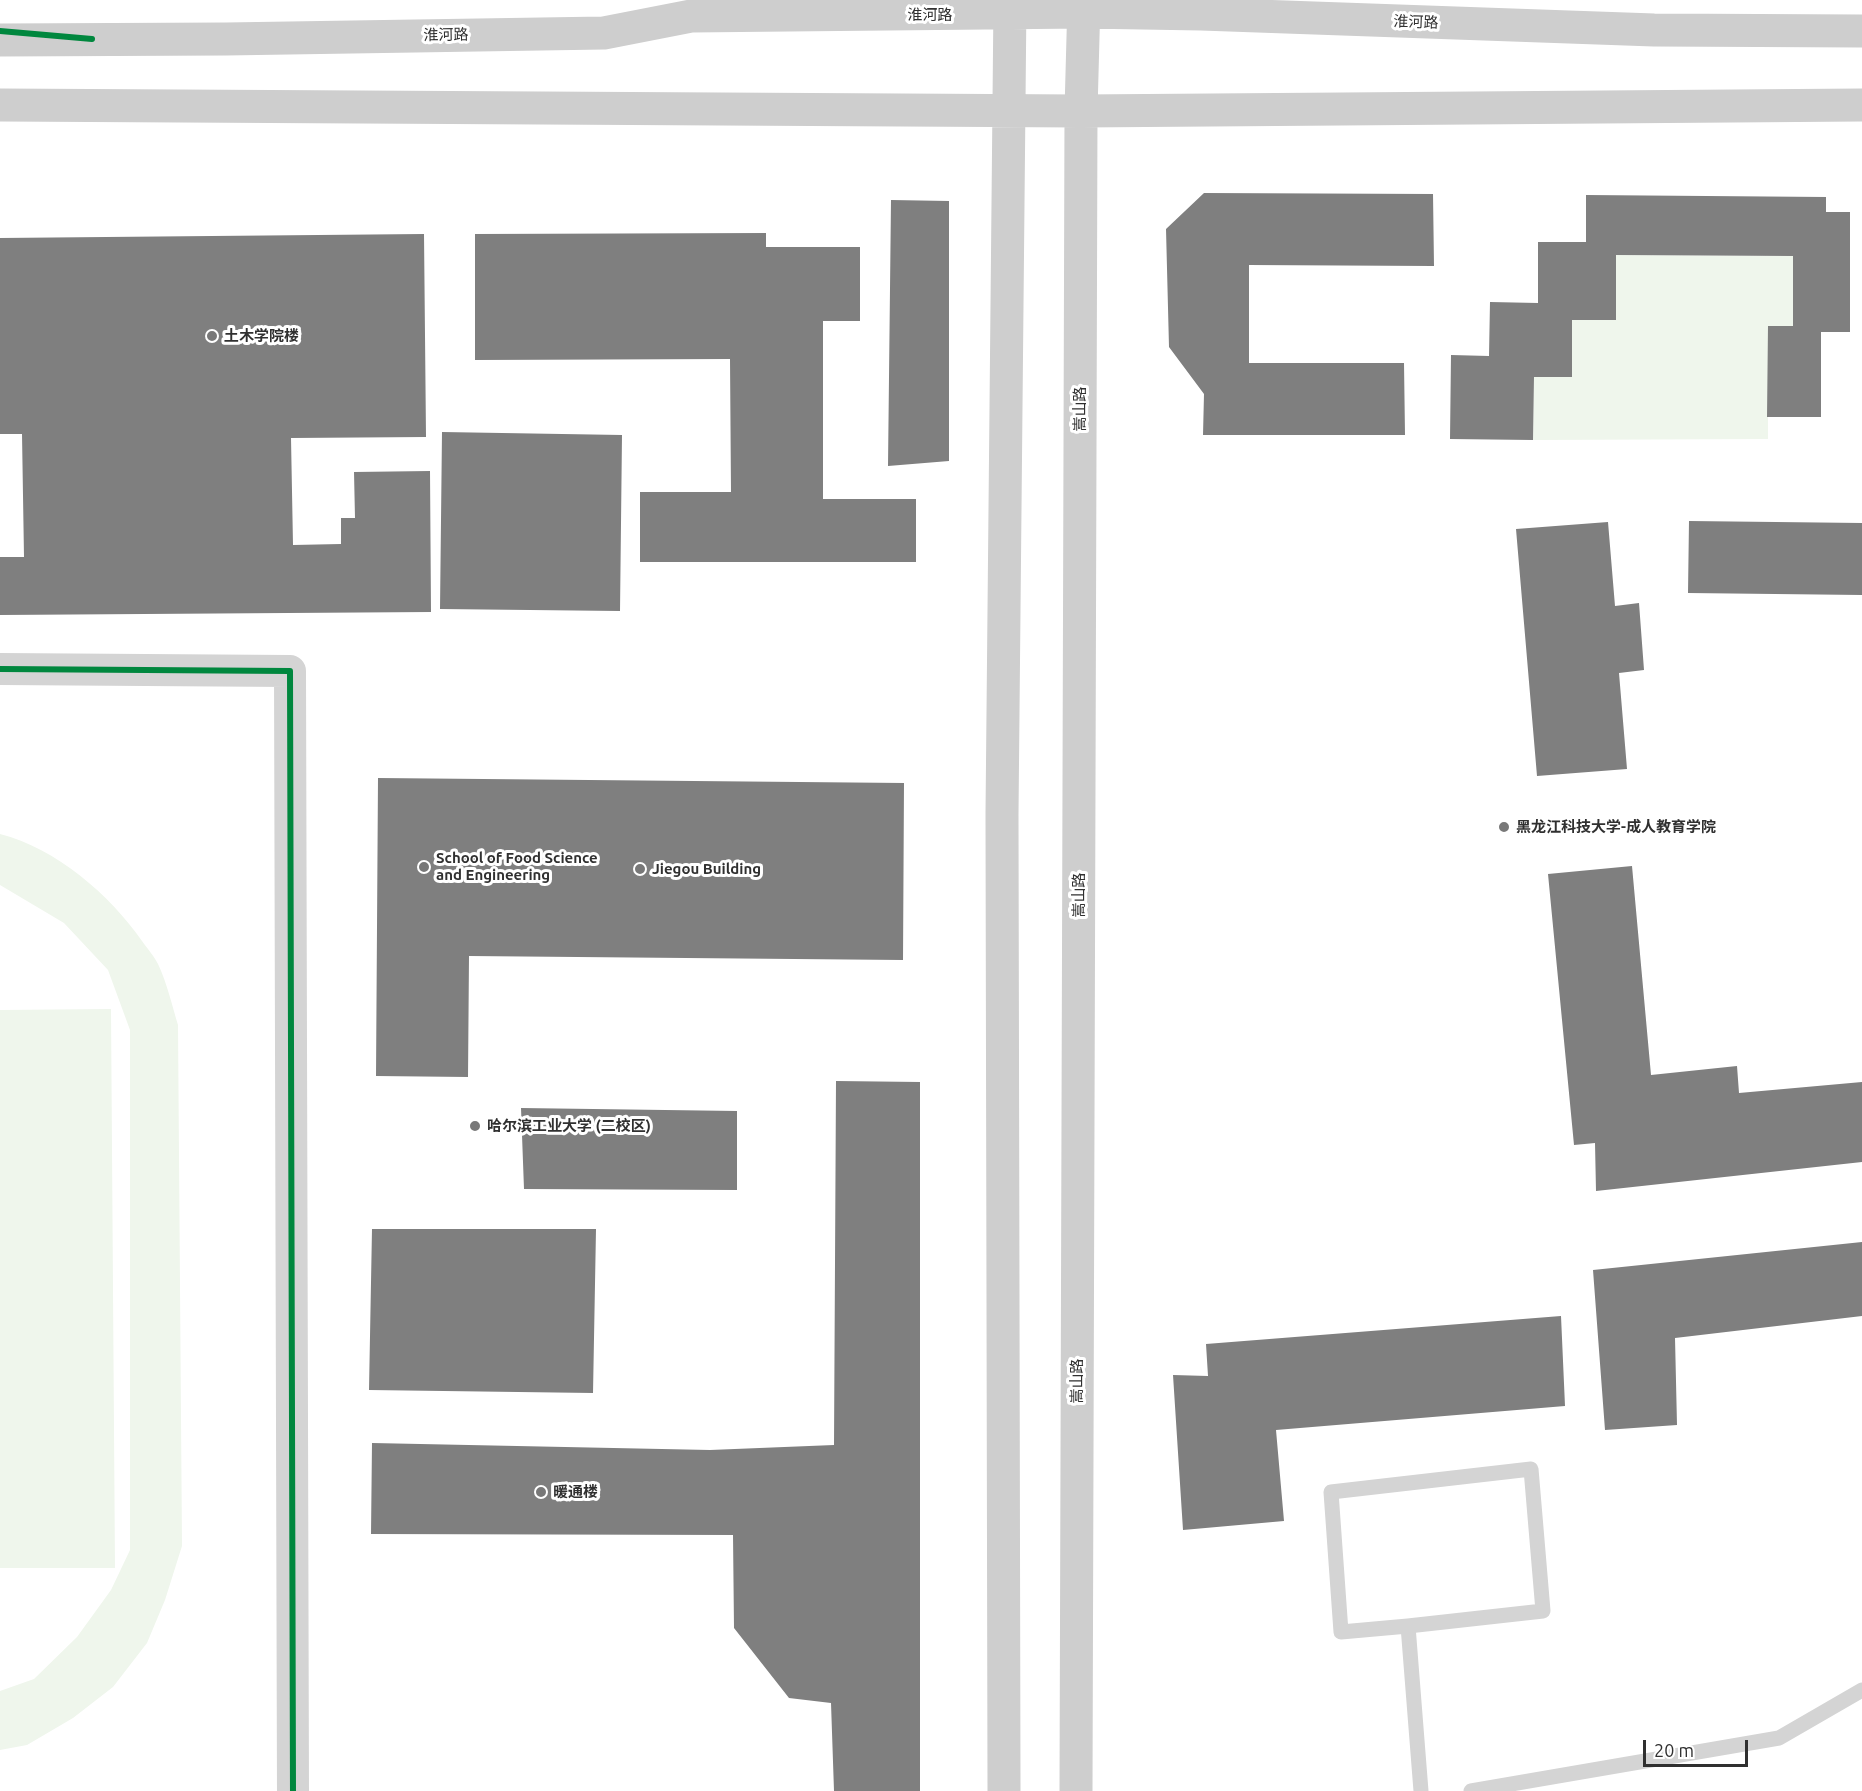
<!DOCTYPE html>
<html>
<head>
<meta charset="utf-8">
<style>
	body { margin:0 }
	#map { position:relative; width:1862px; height:1791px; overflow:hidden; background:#fff; font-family:Ubuntu,sans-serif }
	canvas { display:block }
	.scale { position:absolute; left:1643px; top:1740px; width:105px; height:27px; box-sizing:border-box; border:3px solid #303030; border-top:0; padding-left:8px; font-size:18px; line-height:21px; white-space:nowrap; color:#303030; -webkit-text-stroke:4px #fff; paint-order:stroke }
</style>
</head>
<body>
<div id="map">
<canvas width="1862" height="1791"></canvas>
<div class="scale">20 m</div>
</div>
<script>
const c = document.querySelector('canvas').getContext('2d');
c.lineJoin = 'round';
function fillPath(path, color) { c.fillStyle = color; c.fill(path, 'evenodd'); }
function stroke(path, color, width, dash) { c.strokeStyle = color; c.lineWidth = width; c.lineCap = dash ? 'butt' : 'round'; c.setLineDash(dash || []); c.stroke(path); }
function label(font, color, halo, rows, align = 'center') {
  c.font = font + ' Ubuntu,"Noto Sans SC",sans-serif'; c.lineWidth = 6; c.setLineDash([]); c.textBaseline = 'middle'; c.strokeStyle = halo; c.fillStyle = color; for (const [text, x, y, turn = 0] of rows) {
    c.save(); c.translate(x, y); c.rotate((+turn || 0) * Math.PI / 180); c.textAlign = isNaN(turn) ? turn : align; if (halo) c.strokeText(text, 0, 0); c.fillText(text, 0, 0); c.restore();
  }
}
fillPath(new Path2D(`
	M1616,255L1793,256V326H1768V439L1533,440L1534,377H1572V320Z
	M0,834C56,848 110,895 142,941C147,948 154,956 158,964C167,983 172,1005 178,1025L182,1546L165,1600L147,1643L113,1687L73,1718L27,1745L0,1750V1691L34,1679L77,1637L111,1590L130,1550V1030L108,970L64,923L0,885Z
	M111,1009L115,1568H0V1010Z`), '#eff6ec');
fillPath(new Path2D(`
	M1204,193L1433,194L1434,266L1249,265V363H1404L1405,435H1203L1204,394L1169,347L1166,229Z
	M1586,195L1826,197V212H1850V332H1821V417H1767L1768,326H1793V256L1616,255V320H1572V377H1534L1533,440L1450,439L1451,355L1489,356L1490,302L1538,303V242H1586Z
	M891,200L949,201V461L888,466Z
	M766,233V247H860V321H823V499H916V562H640V492H731L730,359L475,360V234Z
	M424,234L426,437L291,438L293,545L341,544V518H355L354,472L430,471L431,612L0,615V557H24L22,434H0V238Z
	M442,432L622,435L620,611L440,609Z
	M1689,521L1862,523V595L1688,593Z
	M1608,522L1615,606L1639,603L1644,670L1619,673L1627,769L1537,776L1516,529Z
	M378,778L904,783L903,960L469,956L468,1077L376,1076Z
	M1632,866L1651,1075L1737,1066L1739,1093L1862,1082V1162L1596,1191L1595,1143L1574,1145L1548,874Z
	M836,1081L920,1082V1791H834L831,1703L789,1698L734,1628L733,1535L371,1534L372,1443L710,1450L834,1445Z
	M521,1108L737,1111V1190L524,1189Z
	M372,1229H596L593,1393L369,1390Z
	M1862,1242V1316L1675,1338L1677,1425L1605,1430L1593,1270Z
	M1561,1316L1565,1406L1276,1430L1284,1521L1183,1530L1173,1375L1208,1376L1206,1344Z`), '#7f7f7f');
stroke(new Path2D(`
	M1531,1469L1543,1611L1408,1626L1341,1632L1331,1492Z
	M1408,1626L1421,1791
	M1471,1791L1779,1738L1862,1690`), '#d4d4d4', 15);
stroke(new Path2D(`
	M0,669L290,671L293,1791`), '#d4d4d4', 32);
stroke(new Path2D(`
	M0,40L226,39L604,33L691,16L1084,12L1201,14L1654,30L1862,31
	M0,105L1081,111L1862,105
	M1004,1791L1002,814L1010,0
	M1076,1791L1081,111L1084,0`), '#cecece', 33);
stroke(new Path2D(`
	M0,31L92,39
	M0,669L290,671L293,1791`), '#00873e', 6);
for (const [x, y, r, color] of [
	[212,336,6,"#787878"],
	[1504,827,6,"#787878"],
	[424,867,6,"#787878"],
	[640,869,6,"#787878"],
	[475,1126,6,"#787878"],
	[541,1492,6,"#787878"]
]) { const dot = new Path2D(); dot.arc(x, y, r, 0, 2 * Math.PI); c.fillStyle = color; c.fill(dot); stroke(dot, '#fff', 2); }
label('15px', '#303030', '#fff', [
	["淮河路",930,15],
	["淮河路",1416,22,2],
	["淮河路",446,35,-1],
	["嵩山路",1080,409,-90],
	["嵩山路",1079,895,-90],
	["嵩山路",1077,1381,-90]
]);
label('bold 15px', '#303030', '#fff', [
	["土木学院楼",224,336],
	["黑龙江科技大学-成人教育学院",1516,827],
	["School of Food Science",436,858],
	["and Engineering",436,875],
	["Jiegou Building",652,869],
	["哈尔滨工业大学 (二校区)",487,1126],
	["暖通楼",553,1492]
], 'left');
</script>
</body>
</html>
